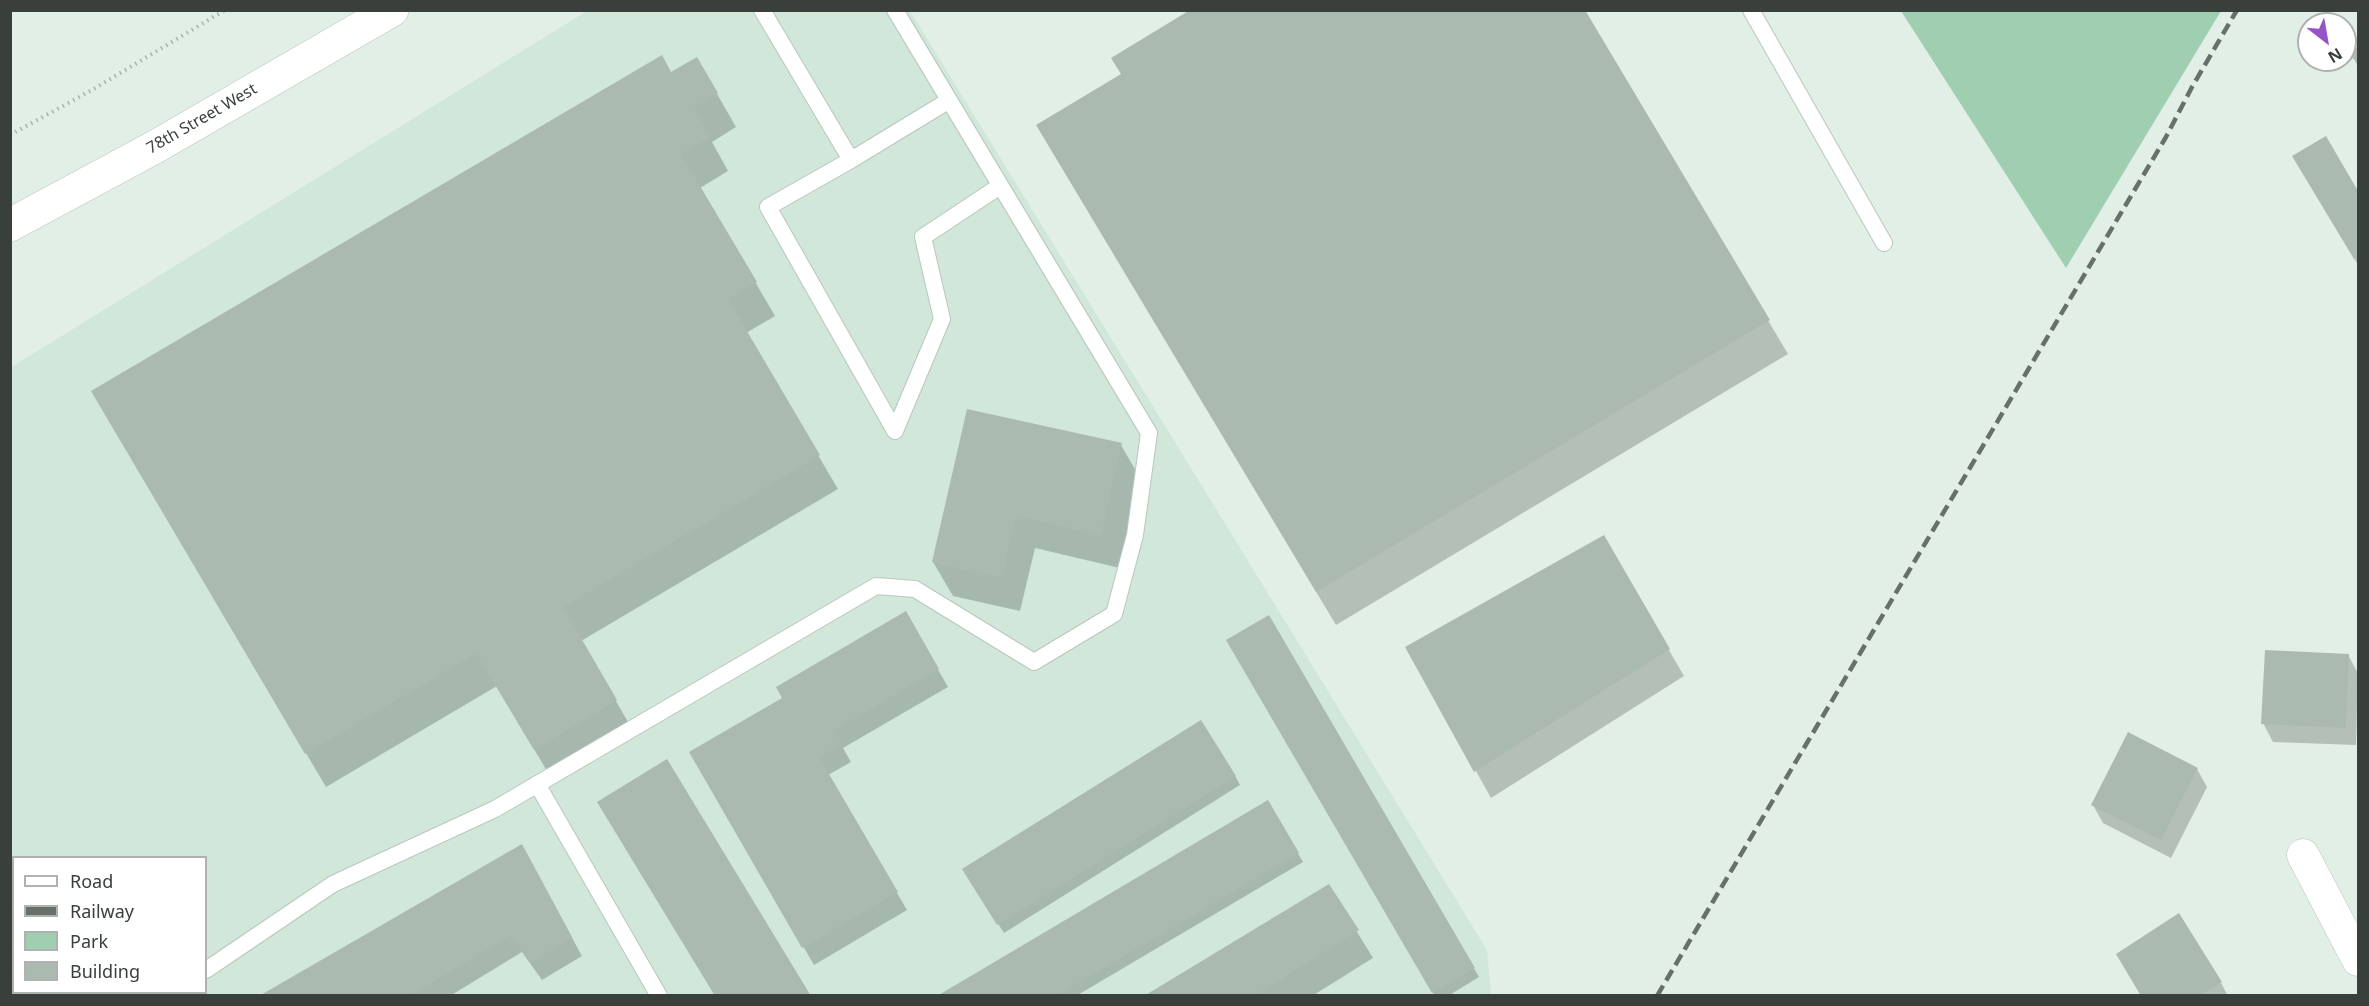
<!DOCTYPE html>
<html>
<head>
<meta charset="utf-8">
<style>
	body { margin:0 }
	#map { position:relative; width:2369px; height:1006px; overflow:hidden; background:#e1efe6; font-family:"Noto Sans",sans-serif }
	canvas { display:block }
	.frame { position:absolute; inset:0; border:12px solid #393f3b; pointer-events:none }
	.legend { position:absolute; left:12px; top:856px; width:195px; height:138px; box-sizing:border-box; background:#fff; border:2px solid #b0b2b1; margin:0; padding:8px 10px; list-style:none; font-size:18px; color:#393f3b }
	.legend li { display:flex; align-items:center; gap:12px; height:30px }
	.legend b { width:30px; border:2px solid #b0b2b1 }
	.north { position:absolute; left:2297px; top:12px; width:60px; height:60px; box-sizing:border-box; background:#fff; border:2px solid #b0b2b1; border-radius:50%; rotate:149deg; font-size:16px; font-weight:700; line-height:24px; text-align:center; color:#393f3b }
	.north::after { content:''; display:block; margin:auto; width:21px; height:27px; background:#9653c8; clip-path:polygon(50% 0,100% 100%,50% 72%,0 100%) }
</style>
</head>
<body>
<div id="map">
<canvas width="2369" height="1006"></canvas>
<div class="frame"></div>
<ul class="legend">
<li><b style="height:8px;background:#fff"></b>Road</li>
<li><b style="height:8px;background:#68706a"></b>Railway</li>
<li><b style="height:16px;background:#9fceb1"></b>Park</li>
<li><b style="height:16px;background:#abbab1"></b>Building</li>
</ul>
<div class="north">N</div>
</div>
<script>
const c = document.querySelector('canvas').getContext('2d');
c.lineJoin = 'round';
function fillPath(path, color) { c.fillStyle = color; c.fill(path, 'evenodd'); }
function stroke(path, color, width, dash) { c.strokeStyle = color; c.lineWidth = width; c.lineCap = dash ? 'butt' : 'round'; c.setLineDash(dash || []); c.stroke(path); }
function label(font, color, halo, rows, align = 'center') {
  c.font = font + ' "Noto Sans",sans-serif'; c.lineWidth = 5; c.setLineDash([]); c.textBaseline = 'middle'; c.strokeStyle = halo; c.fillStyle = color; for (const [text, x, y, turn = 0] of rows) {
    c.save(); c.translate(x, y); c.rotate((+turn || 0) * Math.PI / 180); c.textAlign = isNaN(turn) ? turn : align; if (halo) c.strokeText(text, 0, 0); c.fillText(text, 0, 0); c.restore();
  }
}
fillPath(new Path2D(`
	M587,11H910L1487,950L1491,995H63L62,993L206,992V858H14L13,911L11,906L10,368Z`), '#d0e7d9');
fillPath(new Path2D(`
	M1901,11H2221L2066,268Z`), '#9fceb1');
fillPath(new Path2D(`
	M1583,10L1788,354L1336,625L1057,159Z
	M2358,48V67L2353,57Z
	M697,59L736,127L712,142L728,171L700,188L775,316L746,333L838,489L581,641L635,734L554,783L497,686L326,787L112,425Z
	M2325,138L2358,194V265L2299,165Z
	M1121,445L1140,478L1120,568L1035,548L1020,611L953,596L933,562Z
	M1603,537L1684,676L1491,798L1407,647Z
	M906,614L948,687L843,748L851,762L828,775L907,910L814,965L691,753L785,699Z
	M1268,617L1479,977L1448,996H1435L1228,640Z
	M2348,655L2358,673L2356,745L2273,742L2263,723Z
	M2197,769L2207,787L2171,858L2103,823L2093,805Z
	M1235,776L1240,785L1004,933L969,878Z
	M1268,802L1303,862L1076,996H940Z
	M532,865L582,956L542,980L522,952L450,996H262Z
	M1329,886L1373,958L1312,996H1147Z
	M2221,983L2228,996H2142Z`), '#0003');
fillPath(new Path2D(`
	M1190,10H1585L1770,320L1316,592L1036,125L1121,74L1111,58Z
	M2358,45V62L2351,57Z
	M662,55L671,72L697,57L718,93L694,108L710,137L681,154L757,282L728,299L820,455L563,607L617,700L534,750L476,653L305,754L91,391Z
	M2326,136L2358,191V256L2354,259L2292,156Z
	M967,409L1122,443L1101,535L1016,516L1002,578L932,562Z
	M1604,535L1670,649L1474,772L1405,647Z
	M906,611L939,669L834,730L842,744L819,757L898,892L802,948L689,752L782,698L776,687Z
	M1269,615L1475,968L1432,993L1226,640Z
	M2265,650L2349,654L2346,728L2261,724Z
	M1201,720L1236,776L997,925L962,869Z
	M2128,732L2198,768L2161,840L2091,805Z
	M667,759L811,996H715L597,802Z
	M1268,800L1299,853L1056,996H937Z
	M522,844L572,937L530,963L511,935L409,996H259Z
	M1329,884L1359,930L1254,996H1144Z
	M2179,913L2222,982L2200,996H2141L2116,954Z`), '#abbab1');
const lane = new Path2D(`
	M762,10L851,160L948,101
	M1751,10L1884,243
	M851,160L768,207L895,431L942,319L923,237L1000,186
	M537,784L659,996
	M206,970L333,884L495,809L876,586L915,589L1034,662L1114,614L1135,535L1149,433L895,10
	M167,996L171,992`);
const street = new Path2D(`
	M2303,855L2358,960`);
const secondary = new Path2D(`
	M10,225L155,147L392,10`);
stroke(lane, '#b9c7be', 18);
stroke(street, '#b9c7be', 33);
stroke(secondary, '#b9c7be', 34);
stroke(new Path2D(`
	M10,135L92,90L225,10`), '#a8b3ac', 4, [1.5, 4.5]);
stroke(lane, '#fff', 16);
stroke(street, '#fff', 32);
stroke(secondary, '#fff', 33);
stroke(new Path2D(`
	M1657,996L2166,137L2192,87L2237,10`), '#68706a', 4.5, [12, 6]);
label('16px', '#393f3b', '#fff', [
	["78th Street West",202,119,-30]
]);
</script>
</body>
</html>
